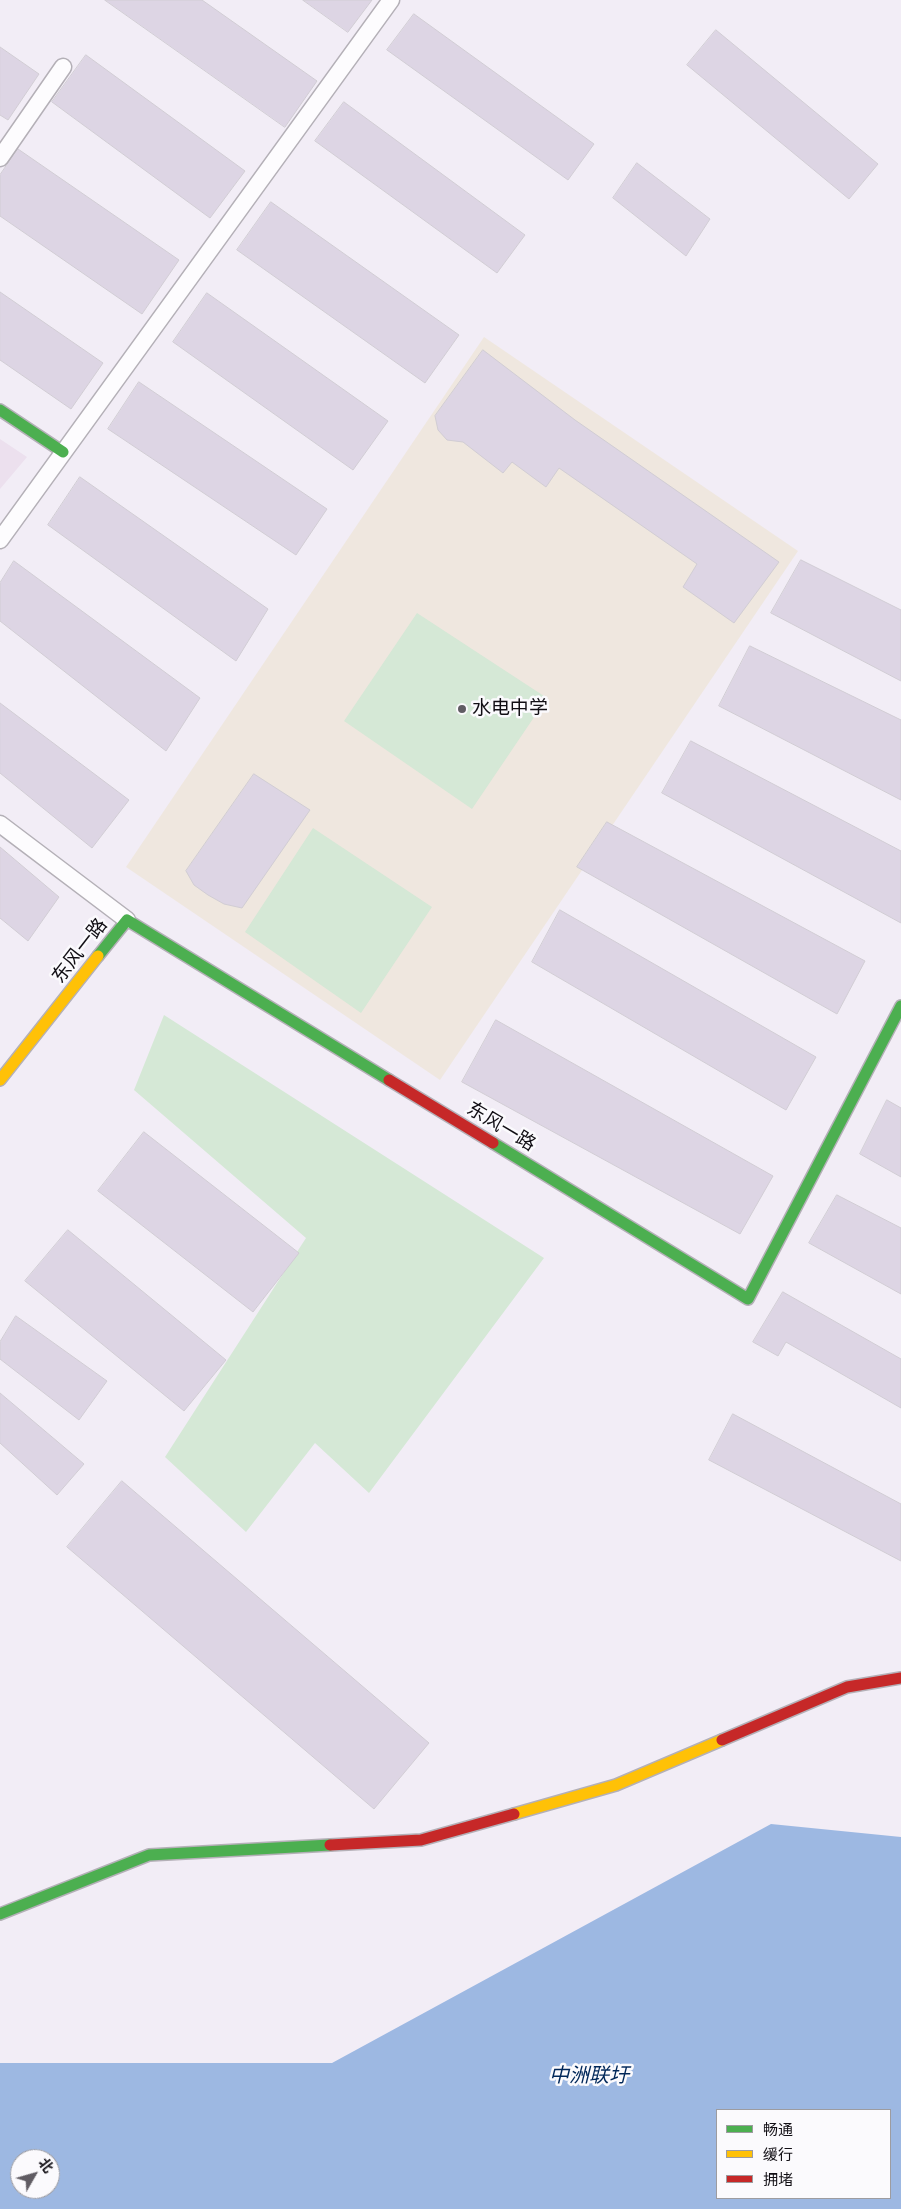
<!DOCTYPE html>
<html>
<head>
<meta charset="utf-8">
<style>
	body { margin:0 }
	#map { position:relative; width:901px; height:2209px; overflow:hidden; background:#f2edf6; font-family:"PT Sans Narrow","Noto Sans SC",sans-serif }
	canvas { display:block }
	.legend { position:absolute; left:716px; top:2109px; width:175px; height:90px; box-sizing:border-box; background:#fbfafd; border:1px solid #9d9ca0; margin:0; padding:6px 9px; list-style:none; font-size:15px; color:#110e14 }
	.legend li { display:flex; align-items:center; gap:10px; height:25px }
	.legend b { width:25px; border:1px solid #9d9ca0 }
	.north { position:absolute; left:10px; top:2149px; width:50px; height:50px; box-sizing:border-box; background:#fbfafd; border:1px solid #9d9ca0; border-radius:50%; rotate:52deg; font-size:14px; font-weight:700; line-height:20px; text-align:center; color:#110e14 }
	.north::after { content:''; display:block; margin:auto; width:18px; height:22px; background:#605c63; clip-path:polygon(50% 0,100% 100%,50% 72%,0 100%) }
</style>
</head>
<body>
<div id="map">
<canvas width="901" height="2209"></canvas>
<ul class="legend">
<li><b style="height:6px;background:#4caf50"></b>畅通</li>
<li><b style="height:6px;background:#ffc107"></b>缓行</li>
<li><b style="height:6px;background:#c62828"></b>拥堵</li>
</ul>
<div class="north">北</div>
</div>
<script>
const c = document.querySelector('canvas').getContext('2d');
c.lineJoin = 'round';
function fillPath(path, color) { c.fillStyle = color; c.fill(path, 'evenodd'); }
function stroke(path, color, width, dash) { c.strokeStyle = color; c.lineWidth = width; c.lineCap = dash ? 'butt' : 'round'; c.setLineDash(dash || []); c.stroke(path); }
function label(font, color, halo, rows, align = 'center') {
  c.font = font + ' "PT Sans Narrow","Noto Sans SC",sans-serif'; c.lineWidth = 5; c.setLineDash([]); c.textBaseline = 'middle'; c.strokeStyle = halo; c.fillStyle = color; for (const [text, x, y, turn = 0] of rows) {
    c.save(); c.translate(x, y); c.rotate((+turn || 0) * Math.PI / 180); c.textAlign = isNaN(turn) ? turn : align; if (halo) c.strokeText(text, 0, 0); c.fillText(text, 0, 0); c.restore();
  }
}
fillPath(new Path2D(`
	M0,439L27,457L0,489Z`), '#ece0ee');
fillPath(new Path2D(`
	M484,337L798,551L440,1080L126,867Z`), '#efe7df');
fillPath(new Path2D(`
	M417,613L547,698L472,809L344,721Z
	M313,828L432,907L361,1013L245,932Z
	M164,1015L544,1258L369,1493L315,1443L246,1532L165,1457L306,1238L134,1090Z`), '#d5e8d6');
fillPath(new Path2D(`
	M771,1824L901,1837V2209H0V2063H332ZM717,2110H890V2198H717ZM20,2159H50V2189H20Z`), '#9db8e2');
const building = new Path2D(`
	M105,0H202L317,81L285,127Z
	M303,0H372L348,32Z
	M414,14L594,144L568,180L387,50Z
	M716,30L878,164L849,199L687,65Z
	M0,47L39,74L8,120L0,115Z
	M86,55L245,171L210,218L52,102Z
	M344,102L525,235L497,273L315,141Z
	M18,149L179,260L142,314L0,216V175Z
	M637,163L710,219L686,256L613,198Z
	M271,202L459,335L425,383L237,250Z
	M0,292L103,363L71,409L0,360Z
	M207,293L388,421L353,470L173,342Z
	M483,350L575,420L779,562L734,623L683,587L697,564L559,468L546,487L512,462L503,473L463,442L447,440L438,430L435,416Z
	M139,382L327,509L296,555L108,429Z
	M80,477L268,609L236,661L48,525Z
	M801,560L901,610V681L771,613Z
	M14,561L200,698L166,751L0,621V583Z
	M750,646L901,720V800L719,706Z
	M0,703L129,800L92,848L0,773Z
	M691,741L901,851V923L662,793Z
	M254,774L310,810L242,908L224,904L208,895L194,885L186,871Z
	M607,822L865,961L837,1014L577,867Z
	M0,847L59,897L28,941L0,918Z
	M560,910L816,1057L786,1110L532,962Z
	M496,1020L773,1176L740,1234L462,1082Z
	M887,1100L901,1108V1177L860,1154Z
	M144,1132L299,1253L253,1312L98,1191Z
	M837,1195L901,1228V1294L809,1243Z
	M68,1230L226,1360L184,1411L25,1281Z
	M783,1292L901,1359V1408L786,1342L778,1356L753,1342Z
	M16,1316L107,1381L79,1420L0,1359V1342Z
	M0,1393L84,1464L57,1495L0,1443Z
	M733,1414L901,1504V1561L709,1460Z
	M122,1481L429,1743L374,1809L67,1547Z`);
fillPath(building, '#ddd5e4');
stroke(building, '#d1cdd4', 1);
const lane = new Path2D(`
	M0,158L63,67
	M0,540L391,0
	M0,824L127,920`);
const fast = new Path2D(`
	M0,410L63,452
	M98,956L127,920L389,1080
	M493,1143L748,1299L901,1006
	M0,1914L149,1855L330,1845`);
const slow = new Path2D(`
	M0,1080L98,956
	M514,1814L616,1785L722,1740`);
const jam = new Path2D(`
	M389,1080L493,1143
	M722,1740L847,1687L901,1678
	M330,1845L421,1840L514,1814`);
stroke(lane, '#b4b0b7', 19);
stroke(fast, '#b4b0b7', 14);
stroke(slow, '#b4b0b7', 14);
stroke(jam, '#b4b0b7', 14);
stroke(lane, '#fdfcfe', 16);
stroke(fast, '#4caf50', 11);
stroke(slow, '#ffc107', 11);
stroke(jam, '#c62828', 11);
for (const [x, y, r, color] of [
	[462,709,5,"#605c63"]
]) { const dot = new Path2D(); dot.arc(x, y, r, 0, 2 * Math.PI); c.fillStyle = color; c.fill(dot); stroke(dot, '#fbfafd', 2); }
label('19px', '#110e14', '#fbfafd', [
	["水电中学",472,709]
], 'left');
label('19px', '#110e14', '#fbfafd', [
	["东风一路",80,951,-52],
	["东风一路",501,1127,31]
]);
label('italic 20px', '#002759', '#fbfafd', [
	["中洲联圩",589,2076]
]);
</script>
</body>
</html>
